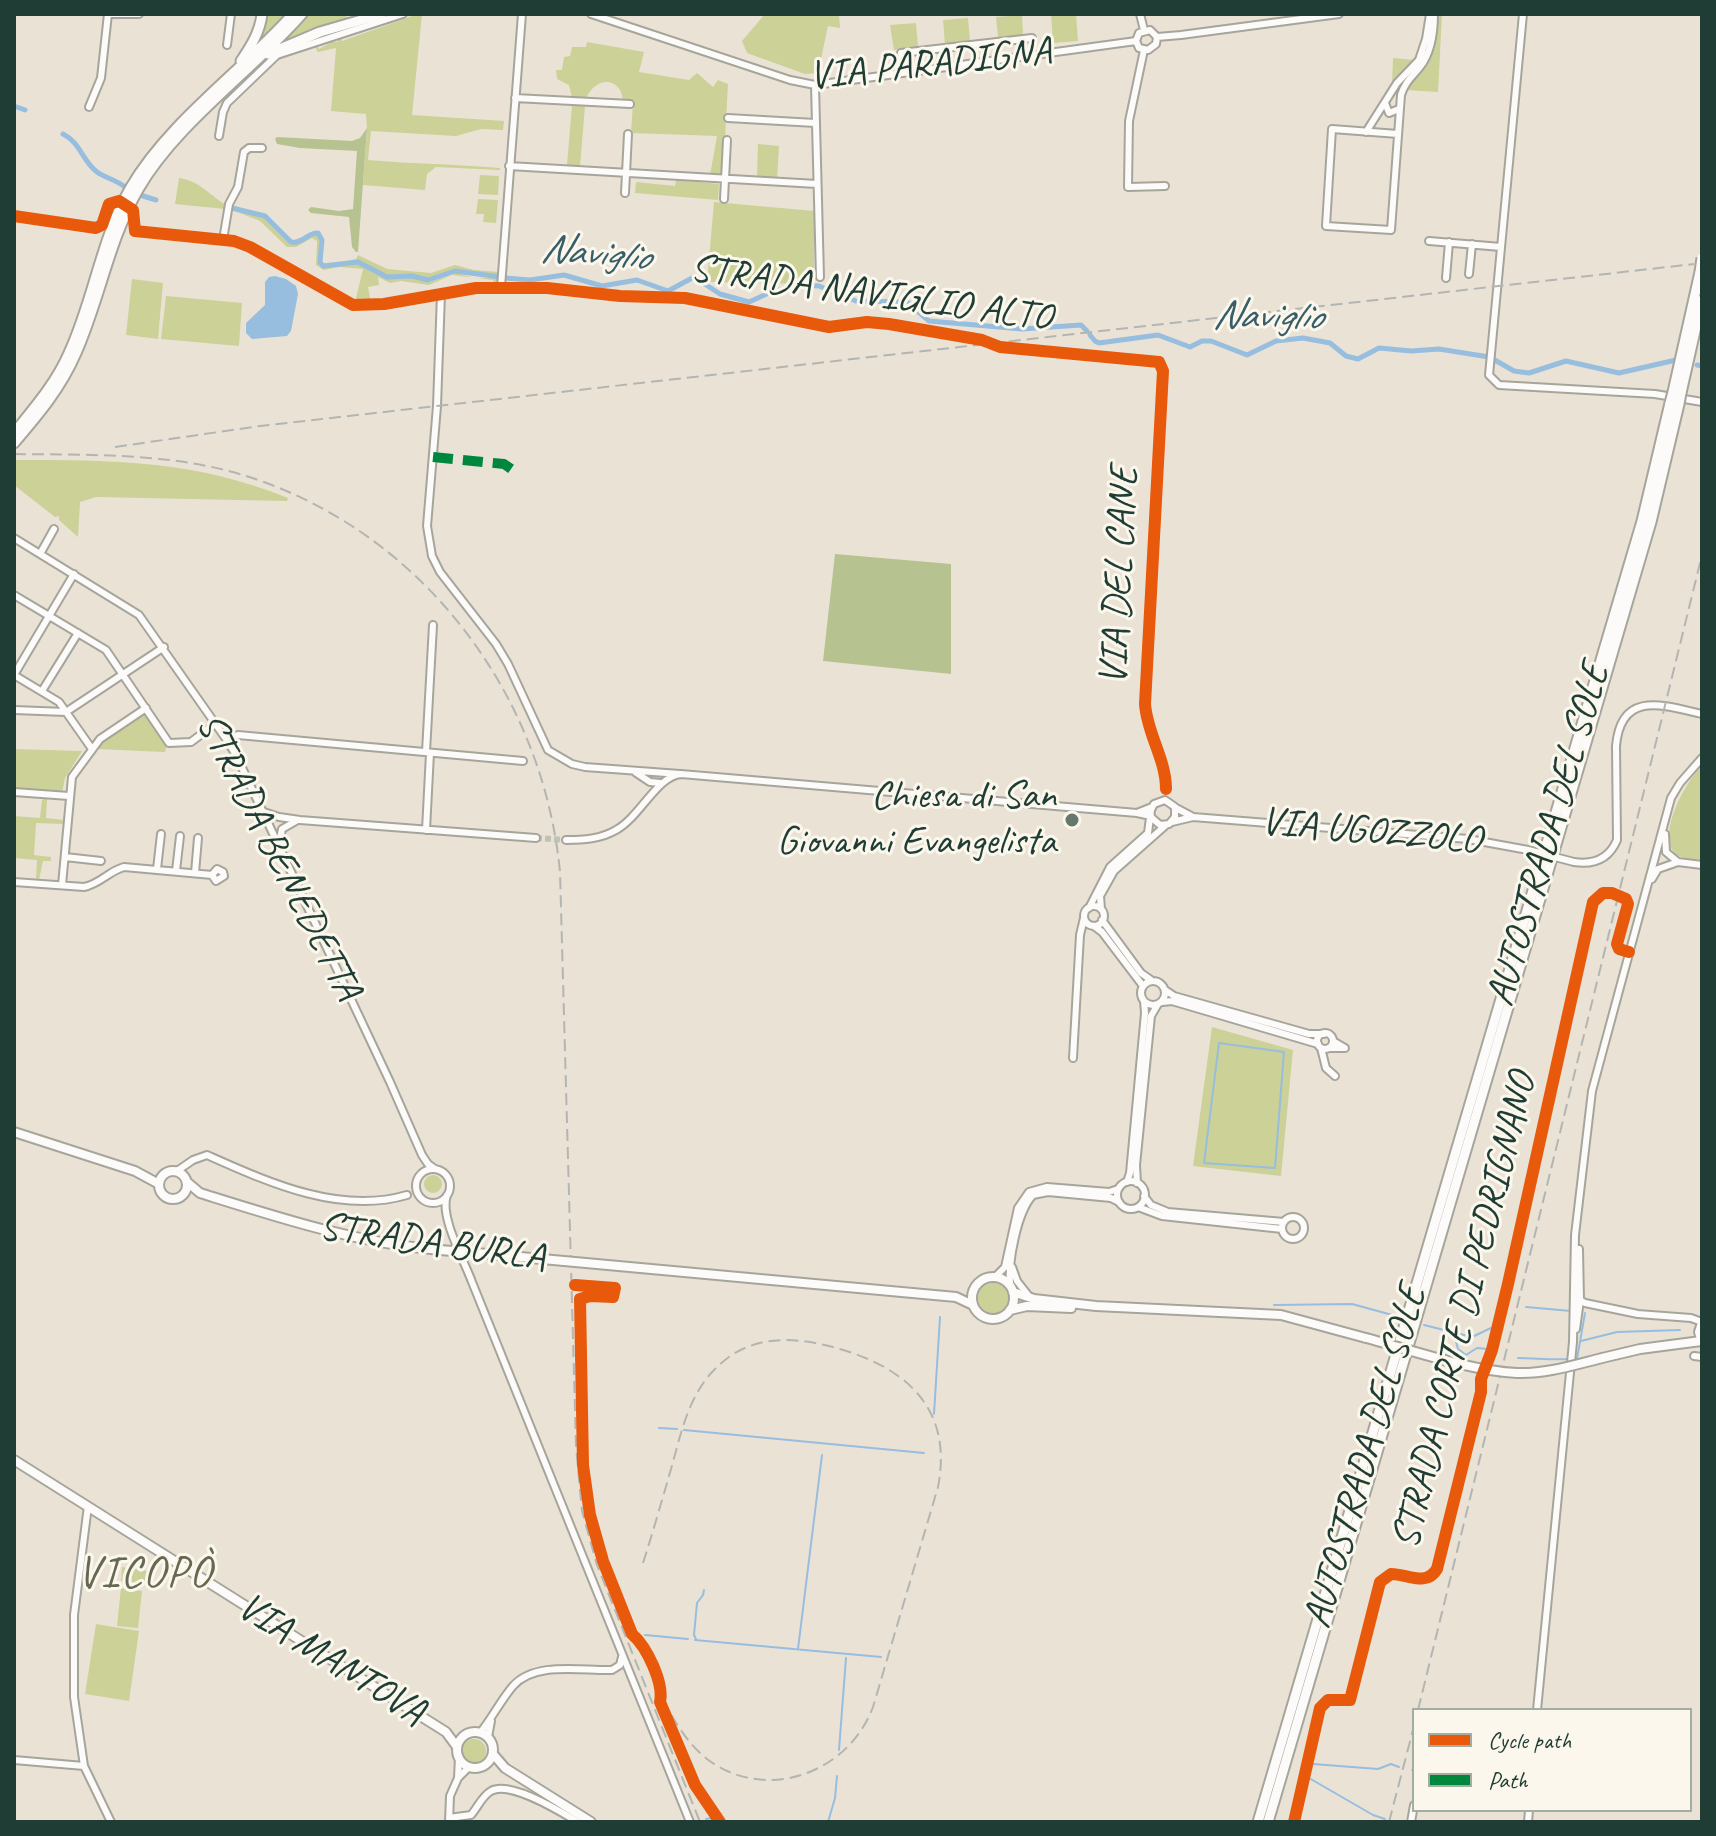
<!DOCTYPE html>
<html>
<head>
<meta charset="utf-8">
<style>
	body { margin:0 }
	#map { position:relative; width:1716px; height:1836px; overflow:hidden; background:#eae3d5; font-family:Caveat,sans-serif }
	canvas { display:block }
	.frame { position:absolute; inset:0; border:16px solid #1f3d34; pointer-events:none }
	.legend { position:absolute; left:1412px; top:1708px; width:280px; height:104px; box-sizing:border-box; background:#fbf7ec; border:2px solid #a3ada2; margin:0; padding:10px 14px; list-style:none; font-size:24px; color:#1f3d34 }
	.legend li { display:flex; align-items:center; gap:16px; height:40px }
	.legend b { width:40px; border:2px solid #a3ada2 }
</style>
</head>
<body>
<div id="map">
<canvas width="1716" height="1836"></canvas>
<div class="frame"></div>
<ul class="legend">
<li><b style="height:10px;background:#e8590c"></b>Cycle path</li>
<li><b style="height:10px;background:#00873e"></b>Path</li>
</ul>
</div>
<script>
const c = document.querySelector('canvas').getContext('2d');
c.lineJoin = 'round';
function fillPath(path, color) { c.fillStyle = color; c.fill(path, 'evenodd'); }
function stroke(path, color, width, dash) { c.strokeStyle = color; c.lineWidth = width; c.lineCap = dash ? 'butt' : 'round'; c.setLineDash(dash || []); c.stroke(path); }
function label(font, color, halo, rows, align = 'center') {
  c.font = font + ' Caveat,sans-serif'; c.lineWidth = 6; c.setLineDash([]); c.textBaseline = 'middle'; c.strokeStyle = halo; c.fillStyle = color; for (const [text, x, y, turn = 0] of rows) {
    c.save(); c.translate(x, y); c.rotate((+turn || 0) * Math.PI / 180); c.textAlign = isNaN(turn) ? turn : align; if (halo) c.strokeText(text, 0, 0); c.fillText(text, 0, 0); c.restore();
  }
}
fillPath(new Path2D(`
	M266,14H287L260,40Z
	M308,14H345L348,19L283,43Z
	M418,14H422L412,115L504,121L503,130L481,129L456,136L371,131L368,160C412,164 456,164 500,168V170L436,167L427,174L425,190L363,185L367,129L366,114L331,111L336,48L318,52L314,45L270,64L272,60L316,44L319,49L332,42H337L341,37L342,41Z
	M765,14H839L840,28L828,26L818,73L805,74L747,53L742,41Z
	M1051,14H1076L1078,41L1053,43Z
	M1437,14H1442L1438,92L1405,90L1425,66L1431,53Z
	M1022,15L1023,35L998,37L996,17Z
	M968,18L970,41L945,44L943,20Z
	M916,23L918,47L894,50L890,25Z
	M587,42L644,52L639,72L689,80L697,73L713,87L718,80L728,84L723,174L710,175L717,136L631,133L633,102L623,101C621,75 594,77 586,99L572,98L569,85L557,79L556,70H562L564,57L570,56L572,47H586Z
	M1393,58L1415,60L1392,85Z
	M572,105L585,106L580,166L567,165Z
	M758,144L779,146L777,178L757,177Z
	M480,175L499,176L498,195L478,194Z
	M179,178C200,181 208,194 226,205L225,209L175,204Z
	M676,180L719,184L718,200L635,193L636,182L675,186Z
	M478,199L498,200L496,223L483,222L484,214H476Z
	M714,202L814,211V284L707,282Z
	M232,210L264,216L291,244L299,243L316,234L320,240L318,261L324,267L357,263L390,279L413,278L430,282L457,273L474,278H497L499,281L494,284L493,280L452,275L429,285L401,281L390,283L378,277L379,285L368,287L371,303L355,302L363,269L339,267L324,270L316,265L317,241L312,238L296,247H287L260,221Z
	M358,255L387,269L431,273L455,265L474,270L500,272V276L454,270L429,279L412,274L389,276L357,261L334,264L356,259Z
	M132,279L163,283L158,339L126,335Z
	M166,296L242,303L239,346L161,339Z
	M14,460C114,460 194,460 288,498L287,501L96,497L80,502L78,537L59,520V516L55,517L14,485Z
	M145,711L167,744L165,752L96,749L100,740Z
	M14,749L82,751L65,778L62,793L14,788Z
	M1702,766V860C1693,859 1678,859 1673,851C1659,830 1686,781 1702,766Z
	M47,798L46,818L64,820L63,824L36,823L34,855L51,857V861H43L39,880L36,878L37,860L14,858V816L40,818L42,800Z
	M1212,1027L1293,1050L1281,1176L1193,1166Z
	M424 1184a9 9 0 1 1 18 0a9 9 0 1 1-18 0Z
	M978 1298a15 15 0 1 1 30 0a15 15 0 1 1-30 0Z
	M122,1567L148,1571L146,1584L121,1581Z
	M121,1588L142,1591L138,1628L117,1626Z
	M96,1624L139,1631L129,1701L85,1694Z
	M462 1751a12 12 0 1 1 24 0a12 12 0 1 1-24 0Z`), '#cbd197');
fillPath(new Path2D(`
	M367,128L358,252H356L352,247L349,217L311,213L308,210L311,207L339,211L353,209L357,151L300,148L277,144L275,139L277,137L352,141L360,138Z
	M835,554L951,564V674L823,661Z`), '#b6c391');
fillPath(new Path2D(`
	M275,276L286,279L296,286L298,294L291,331L287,336L252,339L246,333V323L265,305V282L269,277Z`), '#97bddf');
stroke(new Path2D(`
	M1219,1043L1284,1052L1275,1168L1204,1163Z
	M1274,1305L1352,1304L1396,1316
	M1526,1307L1571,1311
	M1424,1325L1472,1337L1491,1328
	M1454,1334L1458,1349L1466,1355L1477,1348L1488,1349
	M1581,1341L1617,1332L1680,1330
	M1518,1358C1535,1358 1550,1360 1568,1359
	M1574,1359H1577L1585,1313
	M934,1414L940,1317
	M659,1428L677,1429
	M684,1430L924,1453
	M645,1635L688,1639
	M696,1639L694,1635L697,1603L703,1595L704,1590
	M695,1640L881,1657
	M798,1649L822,1455
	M839,1750L846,1658
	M1313,1764L1378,1769L1391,1764L1399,1767
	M1412,1770H1414
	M1309,1778L1373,1815L1385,1819
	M706,1819L711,1818L712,1822
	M828,1822L835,1798L837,1776`), '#97bddf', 2);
stroke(new Path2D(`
	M14,106L25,110
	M63,134C81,143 82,161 97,172C105,178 115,179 125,187
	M140,195L156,200
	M232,208L265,216L291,242C303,244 308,232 318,233L322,240L320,262L323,266L358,262L387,277L412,276L428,280L455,271L500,277
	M505,278L530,280L564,275L602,286L637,280L668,291L694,277L720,294L749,302L771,292L805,285L819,286L856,301L907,302L929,321L1022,329L1081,325L1087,331
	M1090,335L1095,341L1099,343L1158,335L1190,347L1202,341H1211L1247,355L1276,341L1303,338L1330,343L1346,356L1358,359L1379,348L1411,351L1439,349L1489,357
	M1493,359L1514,371L1529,373L1566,361L1619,373L1676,360
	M1697,365L1702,366`), '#97bddf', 5);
stroke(new Path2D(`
	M536,838L566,840
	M1612,893L1626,899`), '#c1c2b5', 6, [6, 3]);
const minor = new Path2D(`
	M107,14H139
	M591,14L790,80L815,85L1136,41
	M1140,14L1144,30
	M1523,14L1489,375L1499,385L1655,394L1702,402
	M1136,41L1139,33L1150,30L1157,37L1181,35L1339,14
	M1136,41L1139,48L1148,50L1156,44L1157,37
	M227,45L231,14
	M1144,50L1129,121L1128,187L1165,186
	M903,73L901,53L1032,38
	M815,85L820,277
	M515,98L630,104
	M1385,103L1389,113L1399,109
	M89,107L101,78L108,14
	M728,118L815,123
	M1366,132L1397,83L1419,60L1426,39L1430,14
	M1398,134L1332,129L1326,226L1391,230L1401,95C1405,82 1412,77 1420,67C1431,53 1434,31 1434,14
	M219,136L223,112L227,103L277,55L403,14
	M509,166L817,184
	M625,193L628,134
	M724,199L727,140
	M132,209L135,231L234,241L250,247L353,305L384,304L476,288H547L620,296L685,298L829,327L867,322L889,324L982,340L1000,347L1159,362L1163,371L1145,704C1147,734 1166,759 1166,789
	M14,216L96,228L102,225L109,204L119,201
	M223,240L229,204L238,187L244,152L249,148H262
	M1429,241L1501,247
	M1469,274L1472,244
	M1446,278L1449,242
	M501,287L522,14
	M441,294L437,406L427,526L432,556L440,572L496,644L508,664L548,750L572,764L585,767L680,774
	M14,538L139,615L226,739L236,755L390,1082L422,1155L428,1164L435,1169
	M40,554L54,529
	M14,595L106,650L169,743L191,742L215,724
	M14,675L74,574
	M14,675L59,702L92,749
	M42,691L78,633
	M14,710L66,712L164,647
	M226,739L238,735L523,761
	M426,752L433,625
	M635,772L650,782L660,783
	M14,792L69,796
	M264,812L279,817L300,820L536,838
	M1151,816L1137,813L1152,807
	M1193,817L1468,839L1528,850
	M1172,822L1193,817L1176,808
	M426,830L430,753
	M566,840C583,840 601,839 616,830C640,817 657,776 681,774L1137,813
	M279,844L282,829L296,821
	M65,857L101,861
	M1574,862C1594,865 1609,859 1617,840L1616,746C1621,690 1663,705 1702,714
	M1678,862L1702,865
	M157,869L161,834
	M176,871L180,836
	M195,873L198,838
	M1652,879L1658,869L1678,862L1666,852L1665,834
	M14,882L84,887C100,884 109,871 124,867L212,875L216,881L224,876L223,872L217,869L212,875
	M62,885L72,777L100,739L146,708
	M1626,899L1628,904L1617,944L1619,949L1629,952
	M1084 916a10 10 0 1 1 20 0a10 10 0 1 1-20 0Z
	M1089,908L1110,867L1148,833L1151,810L1154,804L1165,800L1175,807V817L1169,824L1160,825L1152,818
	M1101,909L1100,896L1114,871L1166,825
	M1102,920L1141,973L1151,980
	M1094,926L1102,932L1143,986
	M1141 993a12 12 0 1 1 24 0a12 12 0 1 1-24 0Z
	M1165,990L1174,996L1309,1034H1324
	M1162,1002L1172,1001L1318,1044
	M1317 1041a8 8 0 1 1 16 0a8 8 0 1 1-16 0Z
	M1321,1048L1326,1068L1335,1076
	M1330,1048H1345L1333,1041
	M1073,1058L1080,935L1084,918
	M416 1186a17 17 0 1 1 34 0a17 17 0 1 1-34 0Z
	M177,1171L193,1160L207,1155C268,1182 339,1215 407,1195
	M1117 1195a14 14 0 1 1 28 0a14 14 0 1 1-28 0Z
	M1127,1182L1130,1173L1145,1013L1144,1001
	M1137,1183L1136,1165L1151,1016L1158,1004
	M447,1195C439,1216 464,1260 472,1282L690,1822
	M1144,1196L1151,1205L1168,1212L1284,1222
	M1138,1207L1162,1216L1282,1229
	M1282 1228a11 11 0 1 1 22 0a11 11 0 1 1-22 0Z
	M1012,1267L1017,1281L1028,1295
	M995,1277L1005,1267L1018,1208L1029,1192L1047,1187L1109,1192L1118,1189
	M1010,1285C1008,1262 1017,1212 1033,1195L1048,1192L1111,1198L1119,1202
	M1577,1289L1580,1300L1585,1303L1638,1314L1691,1318L1702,1322
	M1576,1329L1580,1300L1579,1249
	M1694,1356L1702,1357
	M88,1506L74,1615V1697L84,1766L111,1822
	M1537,1710L1573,1342L1575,1235L1592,1091L1671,798L1680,783L1702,758
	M480,1733C492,1718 501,1700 513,1686C535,1661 582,1671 612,1670L620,1665L622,1657
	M488,1737L491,1721
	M14,1760L84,1766
	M458,1778L469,1767
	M449,1818L471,1815C478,1807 482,1796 491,1791C510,1780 561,1812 578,1822
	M449,1822L450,1796L458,1778L459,1757
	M1294,1822L1320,1708L1328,1700H1350L1380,1582L1391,1574C1408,1574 1426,1587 1437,1569L1481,1392V1379L1492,1350L1508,1284L1593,902L1603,893H1612
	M1411,1822L1414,1805
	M1528,1822L1529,1810`);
const major = new Path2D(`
	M14,1132L135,1171L159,1184
	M159 1185a14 14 0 1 1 28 0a14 14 0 1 1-28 0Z
	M187,1182L200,1193C280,1218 356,1243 440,1250
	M488,1254L564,1261
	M575,1262L956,1297L973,1305
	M972 1298a21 21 0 1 1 42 0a21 21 0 1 1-42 0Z
	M1013,1292L1034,1299L1096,1306L1281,1315L1366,1338
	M1010,1310L1027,1306L1071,1308
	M1702,1323L1699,1332L1702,1342
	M1602,1358L1640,1349L1701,1341
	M14,1460L446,1732L457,1747
	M457 1750a18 18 0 1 1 36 0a18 18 0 1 1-36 0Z
	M493,1754L505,1768L591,1822`);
const highway = new Path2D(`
	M268,54L320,32L382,14
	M241,61C251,46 260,32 262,14
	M1673,392L1700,272
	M1681,393L1702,300
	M14,433C35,407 56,383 69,353C94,299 101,238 131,187C169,122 242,71 293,14
	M14,443C38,415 61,388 76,353C100,299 109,239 139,188C176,124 252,71 302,14
	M1258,1822L1642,521L1670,403
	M1268,1822L1651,522L1679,404`);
stroke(minor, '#a6a59c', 10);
stroke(major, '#a6a59c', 12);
stroke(highway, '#a6a59c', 13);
stroke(minor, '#fcfbf9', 6);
stroke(major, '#fcfbf9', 8);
stroke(highway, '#fcfbf9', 9);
stroke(new Path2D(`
	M115,447L260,426L1694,264
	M14,454C85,455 156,453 225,470C410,518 542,684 560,872L576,1446L582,1511L597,1565L700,1822
	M643,1563C653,1532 662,1500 671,1469C681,1434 688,1396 715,1369C750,1333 795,1336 840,1349C908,1369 953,1410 938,1487L873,1707C848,1774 765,1803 707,1759C684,1741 671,1714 657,1690
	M1418,1710L1702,555
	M1389,1822L1414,1726`), '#b3b5b2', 2, [12, 6]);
const minorBridge = new Path2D(`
	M1528,850L1574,862`);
const majorBridge = new Path2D(`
	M440,1250L488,1254
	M564,1261L575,1262
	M1366,1338C1412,1350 1470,1371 1517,1373C1546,1374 1574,1365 1602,1358`);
const highwayBridge = new Path2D(`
	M1700,272L1702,258
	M1670,403L1673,392
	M1679,404L1681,393`);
stroke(minorBridge, '#a6a59c', 10, []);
stroke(majorBridge, '#a6a59c', 12, []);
stroke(highwayBridge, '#a6a59c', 13, []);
stroke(minorBridge, '#fcfbf9', 6);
stroke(majorBridge, '#fcfbf9', 8);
stroke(highwayBridge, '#fcfbf9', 9);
stroke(new Path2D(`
	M433,457L504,464L517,473`), '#00873e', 10, [20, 10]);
stroke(new Path2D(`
	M14,216L96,228L102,225L109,204L119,201L133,210L135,231L234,241L250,247L353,305L384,304L476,288H547L620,296L685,298L829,327L867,322L889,324L982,340L1000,347L1159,362L1163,371L1145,704C1147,734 1166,759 1166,789
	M575,1285L615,1288L613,1297L590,1296L580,1299L583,1465L590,1515L603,1561L632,1634C647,1647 664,1683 660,1702L695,1785L720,1822
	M1294,1822L1320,1708L1328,1700H1350L1380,1582L1391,1574C1408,1574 1426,1587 1437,1569L1481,1392V1379L1492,1350L1508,1284L1593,902L1603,893H1612L1626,899L1628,904L1617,944L1619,949L1629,952`), '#e8590c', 12);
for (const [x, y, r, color] of [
	[1072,820,8,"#66776c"]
]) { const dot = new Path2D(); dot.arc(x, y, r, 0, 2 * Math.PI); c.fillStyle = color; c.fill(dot); stroke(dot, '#fbf7ec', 3); }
label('40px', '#1f3d34', '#fbf7ec', [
	["VIA PARADIGNA",930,65,-6],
	["STRADA NAVIGLIO ALTO",871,294,8],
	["VIA DEL CANE",1120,576,-87],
	["VIA UGOZZOLO",1371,832,5],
	["AUTOSTRADA DEL SOLE",1549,835,-74],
	["STRADA BENEDETTA",278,857,63],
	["STRADA BURLA",432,1243,8],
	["STRADA CORTE DI PEDRIGNANO",1465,1311,-76],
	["AUTOSTRADA DEL SOLE",1366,1457,-74],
	["VIA MANTOVA",331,1660,32]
]);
label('40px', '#1f3d34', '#fbf7ec', [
	["Chiesa di San",1056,797],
	["Giovanni Evangelista",1056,843]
], 'right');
label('italic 42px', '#385f69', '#fbf7ec', [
	["Naviglio",595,254,5],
	["Naviglio",1267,317,1]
]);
c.letterSpacing = '2px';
label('44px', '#666851', '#fbf7ec', [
	["VICOPÒ",145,1574]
]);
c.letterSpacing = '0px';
</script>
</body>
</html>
